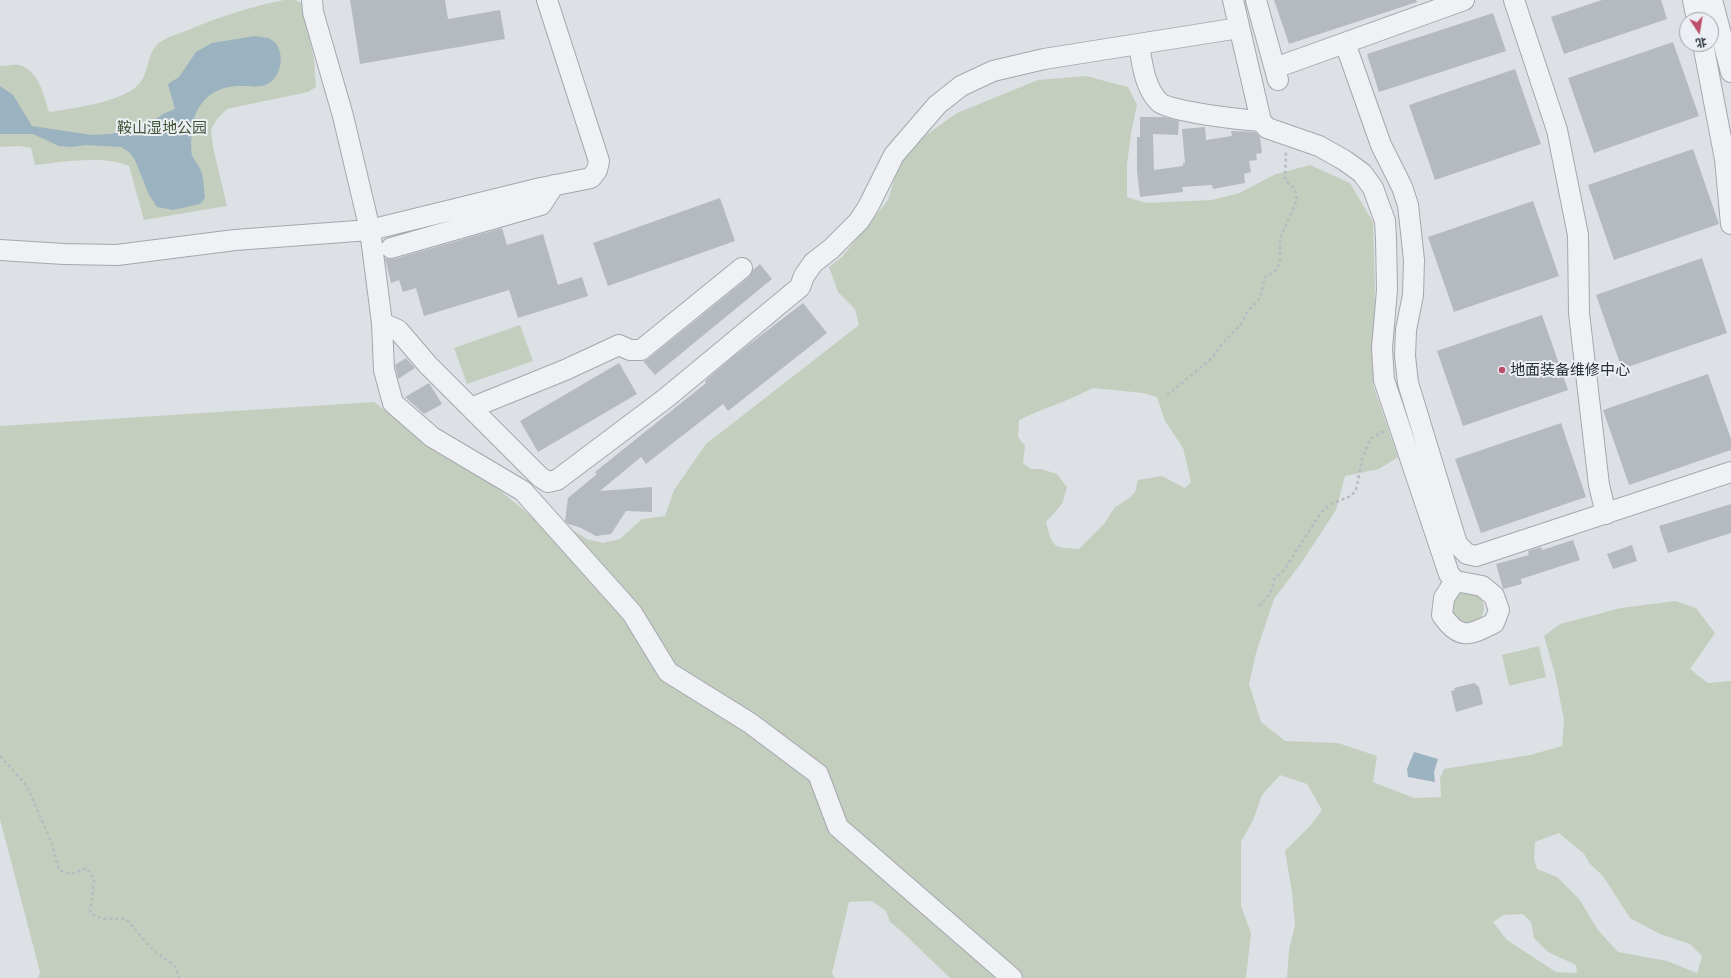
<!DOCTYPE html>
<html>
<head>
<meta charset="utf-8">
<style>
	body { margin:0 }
	#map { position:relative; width:1731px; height:978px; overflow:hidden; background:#dde1e5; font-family:"Exo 2","Noto Sans SC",sans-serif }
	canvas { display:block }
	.north { position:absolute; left:1679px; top:12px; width:40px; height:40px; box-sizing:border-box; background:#eceff3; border:1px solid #9ea3a9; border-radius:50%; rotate:168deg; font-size:11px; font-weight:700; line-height:16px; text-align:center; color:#283039 }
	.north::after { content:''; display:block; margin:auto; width:14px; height:18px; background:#bd4e6b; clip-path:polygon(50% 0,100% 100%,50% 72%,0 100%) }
</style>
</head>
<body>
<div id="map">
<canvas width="1731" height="978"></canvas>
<div class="north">北</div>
</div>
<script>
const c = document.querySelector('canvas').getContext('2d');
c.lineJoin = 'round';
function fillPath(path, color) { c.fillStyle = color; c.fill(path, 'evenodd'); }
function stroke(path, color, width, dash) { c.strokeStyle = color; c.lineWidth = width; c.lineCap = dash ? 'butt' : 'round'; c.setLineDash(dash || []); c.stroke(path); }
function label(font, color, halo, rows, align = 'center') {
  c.font = font + ' "Exo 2","Noto Sans SC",sans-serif'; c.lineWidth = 4; c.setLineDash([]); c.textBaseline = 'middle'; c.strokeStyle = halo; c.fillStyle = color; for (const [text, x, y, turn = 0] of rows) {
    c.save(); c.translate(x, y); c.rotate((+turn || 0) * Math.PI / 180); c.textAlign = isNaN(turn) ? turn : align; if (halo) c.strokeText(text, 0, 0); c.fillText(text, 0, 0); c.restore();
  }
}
fillPath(new Path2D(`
	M284,0H295L301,3L314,58L316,87L308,92L227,109L217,119L211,130L213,147L227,206L144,220L129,166C103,155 63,162 35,165L31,148L19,146L0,147V66C5,66 14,64 19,65C39,70 44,96 49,112C73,108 129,102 142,80C148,70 148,54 156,46C162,39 174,35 183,32C216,18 249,7 284,0Z
	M1086,76L1128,87L1137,105L1131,133L1127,165V197L1146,203L1212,200L1239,193L1276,174L1310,165L1350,183L1373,222L1375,291L1373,385L1398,457L1379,469L1345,476L1336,510L1302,562L1274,599L1256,653L1249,684L1261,722L1285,741L1338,743L1377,756L1373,782L1414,798L1441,797L1440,778L1444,769L1530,755L1562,746L1564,720L1555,674L1544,636L1560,624L1621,608L1675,601L1696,608L1715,633L1690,669L1708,683L1731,681V978H1287L1289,950L1295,925L1292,892L1285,851L1311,825L1322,810L1307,784L1280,775L1262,795L1253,820L1241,842V906L1251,933L1246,978H950L899,929L890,922L886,911L872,901L849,902L832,973L835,978H38L40,972L0,819V426L374,402L400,422L435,452L491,483L547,529H571L587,539L603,543L620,539L642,519L665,516L674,490L706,444L859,325L855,309L838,292L829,267L842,257L888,200L901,158L926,135L957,113L1038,80ZM1093,388L1143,393L1157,397L1165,421L1183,448L1191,482L1185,488L1162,476L1138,480L1135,492L1131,497L1115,507L1104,524L1079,549C1053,547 1053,549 1046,522L1062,504L1067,487L1057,474L1041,469H1031L1023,463L1025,446L1018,437L1019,420C1044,408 1068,401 1093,388ZM1559,833L1584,854L1590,864L1603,876L1630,918L1660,934L1690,944L1702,956L1697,973L1667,961L1618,952L1598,930L1579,899L1557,877L1537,869L1534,858L1535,842ZM1523,914L1531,922L1534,938L1548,952L1576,965L1577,973L1556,972L1507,940L1493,922L1504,915Z
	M520,325L533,361L467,384L454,348Z
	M1452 608a16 16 0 1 1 32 0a16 16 0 1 1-32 0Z
	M1539,646L1546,677L1509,686L1502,655Z`), '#c4cebf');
fillPath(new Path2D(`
	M255,36C259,37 266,37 270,39C286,47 283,75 269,83C262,88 251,86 243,86C221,85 205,94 196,113C192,122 190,146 192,155C194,161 199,165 201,171C204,179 204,190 205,198L200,204L173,210L157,207L149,195L135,160L129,152L121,147L86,145L72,147L59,146L33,134H0V86L13,95L32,126L92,135L111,134L149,124L163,114L175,109L168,84L179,77L196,52L212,43Z
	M1414,752L1438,759L1434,772L1435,782L1408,777L1407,769Z`), '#9bb2c1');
fillPath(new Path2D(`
	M350,0H445L448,19L500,10L505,39L360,64Z
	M1274,0H1416L1417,2L1289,44Z
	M1602,0H1661L1667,19L1564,54L1551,17Z
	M1493,13L1506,51L1379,92L1367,54Z
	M1673,42L1699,116L1594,153L1568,78Z
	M1515,69L1541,144L1435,180L1409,105Z
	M1140,117H1164L1179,121L1178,135L1153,134L1154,170L1183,166V163H1185L1182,129L1205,127L1206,140L1232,136L1231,131L1255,132L1260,137L1262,153L1256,154L1257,160L1249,161L1251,172L1244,174L1245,183L1213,189L1212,185L1182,187L1183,192L1140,197L1137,172V137H1140Z
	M1693,149L1719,224L1614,260L1588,185Z
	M720,198L735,241L608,286L593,243Z
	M1533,201L1559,276L1454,312L1428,237Z
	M502,228L507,245L543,234L558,285L582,277L588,296L518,318L509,290L424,316L416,288L403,292L399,280L391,283L385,258L394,259Z
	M1702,258L1727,333L1622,369L1596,295Z
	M760,264L772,279L655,375L643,361L648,359L749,277L753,270Z
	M803,303L827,333L728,411L723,404L646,464L641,457L600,491L652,487V512L626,511L611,534L596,536L579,527L568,524L565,521L568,498L597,474L595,472L706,383L705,381L734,356Z
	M1542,315L1568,390L1463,426L1437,351Z
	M406,358L415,368L398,379L395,365Z
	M619,363L637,394L538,452L520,421Z
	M1708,374L1731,439V450L1629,485L1603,410Z
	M429,383L442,404L424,414L405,397Z
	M1561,423L1586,497L1481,533L1455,459Z
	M1731,504V533L1668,553L1659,526Z
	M1573,540L1580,560L1521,579L1522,584L1503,589L1496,564L1529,555L1528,551L1541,547L1542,550Z
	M1632,545L1637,561L1613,569L1607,554Z
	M1474,683L1479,687L1483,704L1456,712L1451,691L1455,690L1454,688Z`), '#b5bac1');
const minor = new Path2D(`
	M312,0L313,12L343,116L370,230L382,323L384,370L393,403L432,437L523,491L632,613L668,672L750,723L818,774L838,827L1012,978
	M1233,0L1261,121L1267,128L1319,146L1344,160L1362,173L1373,188L1385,221L1386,239L1387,290L1382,348L1384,380L1449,574L1455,581L1482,586L1494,596L1499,610L1494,623C1469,636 1459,640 1442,615L1444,598L1455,581
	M1256,0L1278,80
	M1514,0L1557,130L1578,235L1579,313L1599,485L1606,514
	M1693,0L1697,20
	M1712,0L1731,72
	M1345,43L1381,145L1402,187L1408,205L1414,260L1413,295L1406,330L1405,356L1408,383L1457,544L1467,554L1476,556L1731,472
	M1703,44L1725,159L1731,224
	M1139,45C1142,64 1145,88 1159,102C1169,112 1245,120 1261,121
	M1275,68L1464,0
	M391,248L541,205L554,185
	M0,250L64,254L117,255L235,240L370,230L541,188L591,178L597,170L599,161L547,0
	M382,323L398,330L428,365L540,477L548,482L557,480L666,398L800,287L804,276L813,263L831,249L859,221L868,207L894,155L937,105L961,86L993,71L1044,59L1239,28
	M471,408L565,370L619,345L630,350H641L742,268`);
stroke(minor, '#a3a8ae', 22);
stroke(new Path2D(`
	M1167,395L1211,359L1222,344L1242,323L1247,312L1260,298L1265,277L1275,271L1280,263V238L1297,200L1295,189L1285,180L1286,152
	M1259,606C1267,598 1273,591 1274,579L1284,570L1320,514L1329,505L1351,496L1356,490L1362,460L1370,439L1384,431
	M0,756L27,786L52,844L59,870L71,874L87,868L94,880L90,913L102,919H126L153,950L175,966L179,978`), '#b7bbc0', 2.5, [3, 3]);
stroke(minor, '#eff1f4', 20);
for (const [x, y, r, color] of [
	[1502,370,4,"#bd4e6b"]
]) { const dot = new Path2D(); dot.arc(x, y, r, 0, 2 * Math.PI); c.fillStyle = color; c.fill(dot); stroke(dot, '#eceff3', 1.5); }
label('15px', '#3f5337', '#eceff3', [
	["鞍山湿地公园",162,128]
]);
label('15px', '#283039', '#eceff3', [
	["地面装备维修中心",1510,370]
], 'left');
</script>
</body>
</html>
